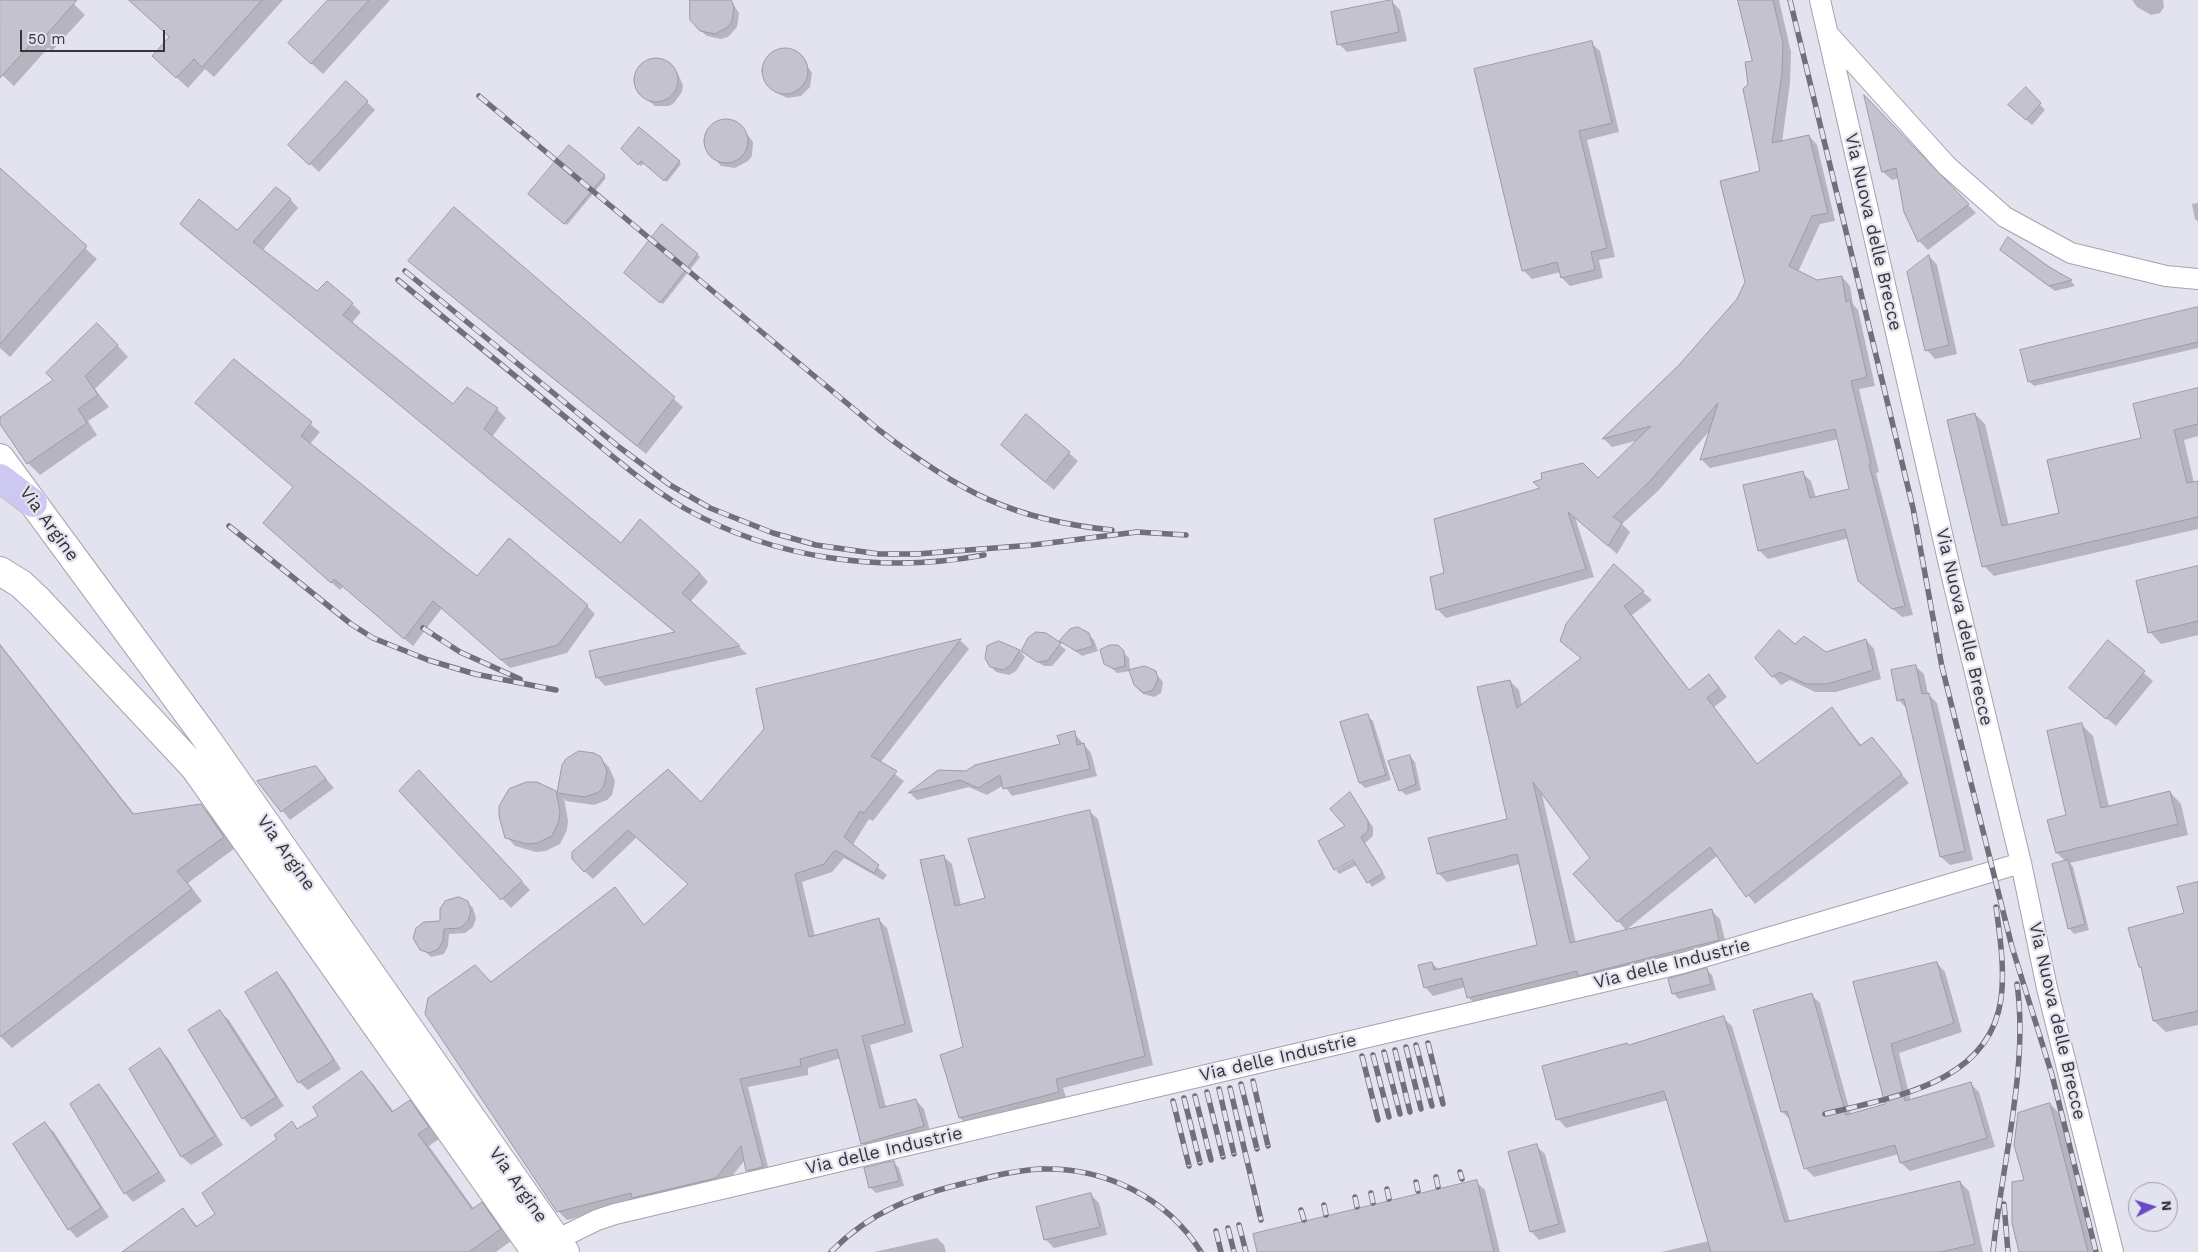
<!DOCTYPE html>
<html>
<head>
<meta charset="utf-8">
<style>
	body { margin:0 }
	#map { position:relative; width:2198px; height:1252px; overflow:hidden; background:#e3e2ef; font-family:"Work Sans",sans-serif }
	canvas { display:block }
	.north { position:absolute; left:2128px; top:1182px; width:50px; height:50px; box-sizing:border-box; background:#e3e2ef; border:1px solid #9d9da7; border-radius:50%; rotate:85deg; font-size:14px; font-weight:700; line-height:20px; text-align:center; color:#35353a }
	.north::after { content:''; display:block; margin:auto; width:18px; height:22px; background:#694ac3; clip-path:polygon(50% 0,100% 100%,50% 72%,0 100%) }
	.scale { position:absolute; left:20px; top:30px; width:145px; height:22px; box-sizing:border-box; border:2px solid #35353a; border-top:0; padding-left:6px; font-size:15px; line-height:18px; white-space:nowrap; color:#35353a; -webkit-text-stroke:4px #e3e2ef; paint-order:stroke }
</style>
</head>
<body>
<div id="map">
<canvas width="2198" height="1252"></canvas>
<div class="north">N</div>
<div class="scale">50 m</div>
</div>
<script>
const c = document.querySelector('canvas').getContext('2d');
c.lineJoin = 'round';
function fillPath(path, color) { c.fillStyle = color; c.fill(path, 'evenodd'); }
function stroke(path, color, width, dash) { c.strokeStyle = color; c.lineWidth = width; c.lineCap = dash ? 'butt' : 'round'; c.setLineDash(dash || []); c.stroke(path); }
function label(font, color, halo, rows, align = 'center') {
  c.font = font + ' "Work Sans",sans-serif'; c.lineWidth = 4.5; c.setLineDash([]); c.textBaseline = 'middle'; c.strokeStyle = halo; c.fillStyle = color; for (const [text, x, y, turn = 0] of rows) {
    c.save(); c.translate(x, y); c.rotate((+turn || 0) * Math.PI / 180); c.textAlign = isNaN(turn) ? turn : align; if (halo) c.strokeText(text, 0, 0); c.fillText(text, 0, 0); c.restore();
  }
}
fillPath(new Path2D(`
	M0,0H75L73,3L85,15L52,51L48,48L14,86L0,73Z
	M130,0H283L214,77L205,69L188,88L165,67L171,37Z
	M329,0H390L323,74L301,54Z
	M694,0H730L739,13L737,27L728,37L721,39L707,36L701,31Z
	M1739,0H1779L1791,52L1790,83L1782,142L1809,136L1817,145L1835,221L1820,224L1798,272L1816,281L1842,277L1850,286L1853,304L1858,310L1875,386L1859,389L1879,472L1876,473L1913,615L1902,617L1869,589L1849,538L1768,559L1759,550L1802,473L1811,481L1816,498L1850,490L1839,439L1710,468L1701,459L1711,429L1659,490L1622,524L1630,532L1617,554L1575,517L1594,577L1446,618L1438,610L1431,578L1446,574L1598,479L1639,440L1612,447L1604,439L1680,366L1738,299L1747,282L1761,172L1749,84L1754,62Z
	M2132,0H2163L2164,7L2160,13L2151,15L2137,7Z
	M1392,2L1400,10L1407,41L1347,52L1339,44Z
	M1591,43L1600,51L1619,132L1587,140L1615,257L1599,260L1603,278L1570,286L1562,278L1561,272L1532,279L1523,270Z
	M785,49L799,54L812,73L810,87L801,96L787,98L775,92L765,80L764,67L771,54Z
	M659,60L677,72L683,85L682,92L674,103L669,106H655L645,98L639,92L635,79L637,72L646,62Z
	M2026,89L2045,110L2032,125L2016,111Z
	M1867,99L1976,213L1928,250L1919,241L1905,212L1899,178L1892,180L1883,172Z
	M367,102L375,110L319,172L298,153Z
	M721,120L734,121L740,125L753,142L752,156L748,161L735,168L721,166L706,148V134L715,123Z
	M622,149L679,162L681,164L667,182L645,163L641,166Z
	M0,170L97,259L10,357L0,348Z
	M604,176L606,178L567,225L532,196Z
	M290,199L298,208L262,251L317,293L327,282L361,312L351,324L454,406L467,389L497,409L506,418L492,437L621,545L700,573L708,582L690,602L747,654L605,686L597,677L676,633L182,224L237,232Z
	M2198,203V222L2195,219L2192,204Z
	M454,209L683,407L646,454L418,269Z
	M662,226L700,257L663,304L628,275Z
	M2009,239L2071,281L2075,286L2055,291L2007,255Z
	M1929,256L1937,265L1957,354L1935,359L1927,350Z
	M2198,308V348L2034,386L2029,381Z
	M109,336L128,357L95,389L109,407L88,421L97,435L40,475L28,463L0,422V419L55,380Z
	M234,361L320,432L310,444L477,578L587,606L595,614L567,653L510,668L442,608L413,646L343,587L340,590L274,532L294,488Z
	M2198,391V436L2184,440L2194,483L2198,482V529L1994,576L1984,566L1975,414L1985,424L2009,526L2061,514Z
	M1026,416L1078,461L1054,490L1011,454Z
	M1614,566L1652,600L1632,615L1690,691L1709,676L1718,685L1727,697L1714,707L1758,765L1832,709L1862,746L1872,739L1909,783L1755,904L1717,856L1626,930L1618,921L1591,858L1541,790L1576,943L1711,910L1720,919L1727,948L1476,1005L1468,997L1466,987L1433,996L1425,987L1432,963L1439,970L1539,946L1520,864L1447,882L1438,873L1508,820L1510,681L1519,690L1522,706L1582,659L1562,641Z
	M2198,568V635L2161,644L2150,632Z
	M1046,634L1066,650L1052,666H1044L1028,656Z
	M1088,634L1094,640L1098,651L1082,656L1061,641Z
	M1866,640L1874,649L1881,679L1836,692H1815L1790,680L1781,685L1773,676L1795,646L1826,653Z
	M961,641L969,649L880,763L904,781L873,821L869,819L852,846L887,875L883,880L844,858L832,872L802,882L815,936L878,919L887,928L913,1032L870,1045L886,1107L916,1100L924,1109L931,1135L871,1152L862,1143L841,1058L808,1068V1075L748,1087L770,1175L756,1179L748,1170L745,1160L724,1186L638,1202L567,1220L558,1211L491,983L614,888L645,926L689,884L637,837L593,879L584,871L668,771L701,804L765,729L758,690Z
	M999,642L1020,651L1025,657L1016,671L1009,675L996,672L991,666Z
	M2108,642L2153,681L2116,726L2079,696Z
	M0,644L135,815L201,805L212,817L235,848L188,883L202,901L12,1048L0,1036Z
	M1117,647L1129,658L1130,671L1152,670L1158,676L1163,682L1161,693L1154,697L1143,694L1137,688L1131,671L1117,673L1103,660L1101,651Z
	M1915,666L1924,674L1928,694L1937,703L1973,860L1950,865L1941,857L1907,709L1899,700Z
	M1367,716L1373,721L1391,780L1365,788L1360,783Z
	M2082,725L2093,736L2109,807L2170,792L2181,804L2188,835L2070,863L2073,867L2089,930L2074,934L2069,928L2066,862L2057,853L2067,816Z
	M1074,733L1091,753L1097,776L1012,796L1004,785L987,795L969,787L917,800L910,793L939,772L966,773L1062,745Z
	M1410,756L1415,762L1421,790L1406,795L1400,790Z
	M600,758L609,767L615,781L612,795L607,800L594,805L566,801L564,798L568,821L567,830L560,844L546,851L536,852L515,846L507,837L510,790L518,785L537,784L558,794L563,766Z
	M316,767L334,788L290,820L259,782Z
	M428,780L530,890L511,908L401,791Z
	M1350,794L1373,827V836L1365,843L1386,878L1372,887L1357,865L1339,874L1336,870L1359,858L1347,826Z
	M1089,811L1098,819L1153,1065L1063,1088L1067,1100L968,1126L960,1118L965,1048L943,856L952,864L961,905L986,899Z
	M2198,883V1025L2166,1032L2154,1021L2143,970L2140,967L2186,914Z
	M459,898L467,902L473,908L476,918L473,927L465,933L449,934L448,946L444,954L431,957L415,942L417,929L441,922L443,905L450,899Z
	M1937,963L1945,972L1962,1032L1899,1053L1911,1101L1971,1084L1979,1092L1995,1147L1910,1171L1901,1163L1899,1154L1814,1177L1806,1169L1791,1120L1782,1112L1811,995L1820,1003L1851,1115L1886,1105L1854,983Z
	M1707,970L1712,975L1716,990L1679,999L1673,993Z
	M277,973L285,982L341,1069L308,1090L299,1082Z
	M220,1012L229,1020L284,1106L251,1127L243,1118Z
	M1723,1018L1732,1026L1790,1222L1960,1182L1969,1191L1983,1252H1661L1709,1241L1668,1100L1566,1128L1558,1119L1629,1046Z
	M160,1050L168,1058L223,1145L191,1165L182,1157L130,1069Z
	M362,1072L373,1084L394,1112L409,1101L421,1112L439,1139L429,1146L474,1209L482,1204L493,1215L511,1241L496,1252H124L183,1210L198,1227L217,1215L292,1123L298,1130L320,1116Z
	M99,1086L107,1094L166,1181L133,1202L125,1193Z
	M2050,1104L2059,1113L2093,1252H2021L2026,1181Z
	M45,1124L54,1132L109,1217L77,1238L69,1229Z
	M1536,1146L1545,1154L1566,1232L1539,1240L1531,1231Z
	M893,1162L899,1168L904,1186L876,1193L870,1187Z
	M1476,1182L1485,1190L1500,1252H1258Z
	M1091,1195L1099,1203L1107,1235L1054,1248L1045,1239Z
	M937,1238L944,1245L946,1252H874Z`), '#0003');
const building = new Path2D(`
	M0,0H77L41,41L37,37L0,78Z
	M129,0H262L202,67L194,59L176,78L152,56L169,37Z
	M328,0H369L311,64L288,43Z
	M690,0H731L734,6L732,21L728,27L715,34L700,31L690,20Z
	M1392,0L1399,32L1337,45L1331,12Z
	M1738,0H1773L1783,43L1782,73L1772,143L1809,135L1828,213L1812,216L1789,266L1817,280L1842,276L1846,302L1850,300L1867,377L1851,381L1871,464H1869L1905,606L1892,609L1858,581L1845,529L1758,551L1743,485L1803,471L1810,498L1849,489L1835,429L1700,460L1718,403L1650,481L1613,517L1622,523L1608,546L1568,512L1586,569L1436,610L1430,577L1444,573L1434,519L1540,488L1533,482L1542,479L1541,473L1583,463L1598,478L1651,426L1602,439L1679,365L1737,299L1745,282L1720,181L1760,171L1743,89L1748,84L1745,62L1752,61Z
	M1592,41L1612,123L1579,131L1607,248L1591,252L1595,270L1561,278L1557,262L1522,271L1474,69Z
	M762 71a23 23 0 1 1 46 0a23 23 0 1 1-46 0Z
	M634 80a22 22 0 1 1 44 0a22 22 0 1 1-44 0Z
	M346,81L368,101L309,165L288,145Z
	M2026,87L2041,103L2026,120L2008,105Z
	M1864,95L1969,204L1918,242L1904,212L1896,168L1882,172Z
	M704 141a22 22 0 1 1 44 0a22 22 0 1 1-44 0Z
	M639,127L680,161L664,181L641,161L638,165L621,149Z
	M569,145L605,175L564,224L528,194Z
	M0,168L87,246L0,344Z
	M276,187L291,199L253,242L317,291L327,281L353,303L343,315L453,404L467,387L498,408L484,429L621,543L640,519L700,573L682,593L740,646L596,678L589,651L675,632L180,224L199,199L237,230Z
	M454,207L675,397L637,446L408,261Z
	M662,224L698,254L660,303L624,273Z
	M2008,237L2049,267L2072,280L2049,286L2000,250Z
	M1929,255L1949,345L1925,351L1907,272Z
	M2198,307V342L2028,382L2020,350Z
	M97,323L118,345L85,376L98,395L78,409L87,423L27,464L0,424V417L53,380L46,373Z
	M234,359L312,422L301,436L477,576L509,538L588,605L558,645L501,660L433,601L404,639L334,579L331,583L263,523L293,487L195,403Z
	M2198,388V424L2174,430L2187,483L2198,481V517L1982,567L1947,420L1975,413L2002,526L2059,513L2047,460L2141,438L2133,404Z
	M1026,414L1070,452L1045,482L1001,445Z
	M1614,564L1644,591L1624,606L1689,690L1709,674L1719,688L1707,698L1757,764L1832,707L1860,746L1872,737L1902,774L1746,897L1710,847L1617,922L1573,874L1590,858L1533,782L1570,943L1712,909L1719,940L1578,976L1577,971L1467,998L1462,978L1424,988L1418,965L1432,962L1434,970L1537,945L1517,854L1437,874L1428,838L1507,819L1477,687L1510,680L1517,708L1581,658L1560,641L1566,624Z
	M2198,566V621L2148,633L2136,581Z
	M1078,627L1089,633L1093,646L1076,651L1059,641L1070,629Z
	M1779,630L1795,644L1804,636L1826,652L1866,639L1873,670L1827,684H1806L1780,672L1772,677L1755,658Z
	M1036,632L1046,633L1061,643L1047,661L1037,662L1021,651L1028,638Z
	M961,639L871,756L897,771L864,813L860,811L844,837L879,865L874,873L835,850L824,864L795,874L809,937L879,918L905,1024L862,1036L880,1108L916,1099L924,1126L861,1144L837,1049L800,1059L801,1066L740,1079L763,1167L746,1171L741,1146L716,1178L632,1198L631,1193L557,1212L425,1014L428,998L475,965L491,982L615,887L644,925L688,884L628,830L584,872L572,859V852L668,769L701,802L764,729L756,689Z
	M2108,640L2145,671L2106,719L2069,688Z
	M999,641L1020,650L1010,666L1003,670L990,667L985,658L987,646Z
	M0,645L133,814L201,804L224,837L177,871L192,889L0,1037Z
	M1110,645H1118L1124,651L1125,666L1114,669L1104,664L1100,650Z
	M1916,665L1922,694L1929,693L1965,851L1940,857L1904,699L1897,701L1891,670Z
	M1145,666L1156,671L1158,679L1153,690L1144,693L1134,685L1129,670Z
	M1368,714L1386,775L1359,783L1340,722Z
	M2082,723L2101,808L2170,791L2178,824L2056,853L2047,820L2066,815L2047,731Z
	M1075,731L1077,745L1084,743L1090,769L1003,789L1000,775L978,788L960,780L908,793L938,770L966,771L975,765L1060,744L1057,736Z
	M579,751L594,753L601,757L607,771L604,786L599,792L585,797L557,793L562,765L566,759Z
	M1410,755L1416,784L1399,791L1388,761Z
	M316,766L326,779L281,812L257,781Z
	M419,770L522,881L501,900L399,791Z
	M527,782H537L556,791L560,811L559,821L552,836L537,843L527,844L505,838L499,816V806L509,789Z
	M1350,792L1368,821V831L1361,837L1383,873L1367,883L1353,860L1334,870L1318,841L1345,826L1330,809Z
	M1090,810L1145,1056L1056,1079L1059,1092L959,1118L940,1055L963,1047L920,860L944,855L955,906L985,898L968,839Z
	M2068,860L2085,924L2068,929L2052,864Z
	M2198,882V1011L2153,1021L2141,967H2139L2128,928L2184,913L2177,887Z
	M459,897L468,901L471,911L468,921L460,928L444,929L443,941L438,949L429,953L420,950L413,938L416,928L424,922L440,921V909L445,901Z
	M1937,962L1954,1023L1891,1044L1905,1101L1971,1082L1987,1138L1900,1163L1895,1145L1804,1169L1787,1111L1781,1112L1753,1010L1812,993L1846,1115L1885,1104L1853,982Z
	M1707,968L1711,984L1672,994L1668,979Z
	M277,972L334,1060L298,1083L245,992Z
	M220,1010L276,1097L242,1119L188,1030Z
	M1724,1016L1785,1222L1960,1181L1975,1244L1941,1252H1711L1664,1091L1556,1120L1542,1066L1627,1043L1628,1045Z
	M160,1048L215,1136L181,1157L129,1069Z
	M362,1071L392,1112L410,1100L429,1127L418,1134L472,1209L482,1202L501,1229L469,1252H122L183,1208L196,1227L215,1214L202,1193L277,1139L274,1135L292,1121L297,1129L318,1116L313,1107Z
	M99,1084L159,1172L124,1194L70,1104Z
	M2050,1103L2088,1252H2019L2012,1223V1182L2024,1180L2014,1145L2018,1113Z
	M45,1122L101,1208L68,1230L13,1144Z
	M1537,1144L1559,1224L1530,1232L1508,1152Z
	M894,1161L899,1181L869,1188L864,1168Z
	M1477,1180L1494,1252H1257L1253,1234Z
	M1091,1193L1100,1227L1044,1240L1036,1207Z`);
fillPath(building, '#c3c2ce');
stroke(building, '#9b9aa5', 1);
const street = new Path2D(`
	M1820,0L1951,573L2021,863L2047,988L2113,1252
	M1829,35L1947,166L2005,217L2071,253L2166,276L2198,279
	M546,1245L597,1220L615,1214L1683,963L2021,863`);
const secondary = new Path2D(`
	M0,458L206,738L565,1252
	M0,571L21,584L39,601L195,768L536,1252`);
const highway = new Path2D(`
	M0,478L33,503`);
stroke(street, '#a4a3af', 22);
stroke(secondary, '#a4a3af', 30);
stroke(highway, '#c2c2c4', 30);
stroke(street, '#fff', 20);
stroke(secondary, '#fff', 28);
stroke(highway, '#cdc8f1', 28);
const rail = new Path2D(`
	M1790,0L1913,508L1942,667L2012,947L2052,1075L2096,1252
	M479,96L879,430C958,491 1012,520 1112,530
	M405,271L619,447L670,485L710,508L773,533L816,545L879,554H917L1033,545L1137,532L1186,535
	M398,280C449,322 501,364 553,407C595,441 637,480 684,508C774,559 882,574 984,555
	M229,526L351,624L373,638L428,660L475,674L556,690
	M423,628L460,652L520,679
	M1428,1043L1443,1104
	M1416,1045L1432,1106
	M1406,1047L1421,1109
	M1395,1050L1410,1112
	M1384,1052L1400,1114
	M1373,1055L1389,1117
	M1362,1056L1378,1120
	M1253,1081L1268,1146
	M1241,1084L1257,1149
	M1230,1088L1261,1220
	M1219,1089L1234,1154
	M1207,1092L1223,1157
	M1195,1096L1211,1160
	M1184,1098L1200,1163
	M1173,1101L1189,1166
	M1825,1114C1893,1097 1989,1084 2001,999C2005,969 2000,937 1996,907
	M1460,1172L1462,1179
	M1436,1177L1438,1187
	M1416,1182L1418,1191
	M1387,1189L1389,1199
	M1371,1193L1373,1203
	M1355,1197L1357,1207
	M2004,1204L2008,1252
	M1324,1205L1326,1215
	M1301,1210L1304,1220
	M1239,1225L1246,1252
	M1228,1228L1234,1252
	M1216,1231L1221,1252
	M831,1252C869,1212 917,1194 970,1182C994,1176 1017,1170 1041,1169C1106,1167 1167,1198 1201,1252
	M1993,1252C2001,1168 2029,1067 2017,984`);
stroke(rail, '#717078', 5.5);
stroke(rail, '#e3e2ef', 4, [11]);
label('18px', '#35353a', '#e3e2ef', [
	["Via Nuova delle Brecce",1873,232,77],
	["Via Argine",49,524,54],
	["Via Nuova delle Brecce",1964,627,77],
	["Via Argine",286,853,55],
	["Via delle Industrie",1672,964,-14],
	["Via Nuova delle Brecce",2057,1021,77],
	["Via delle Industrie",1278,1058,-13],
	["Via delle Industrie",884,1151,-13],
	["Via Argine",518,1185,55]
]);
</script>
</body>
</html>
